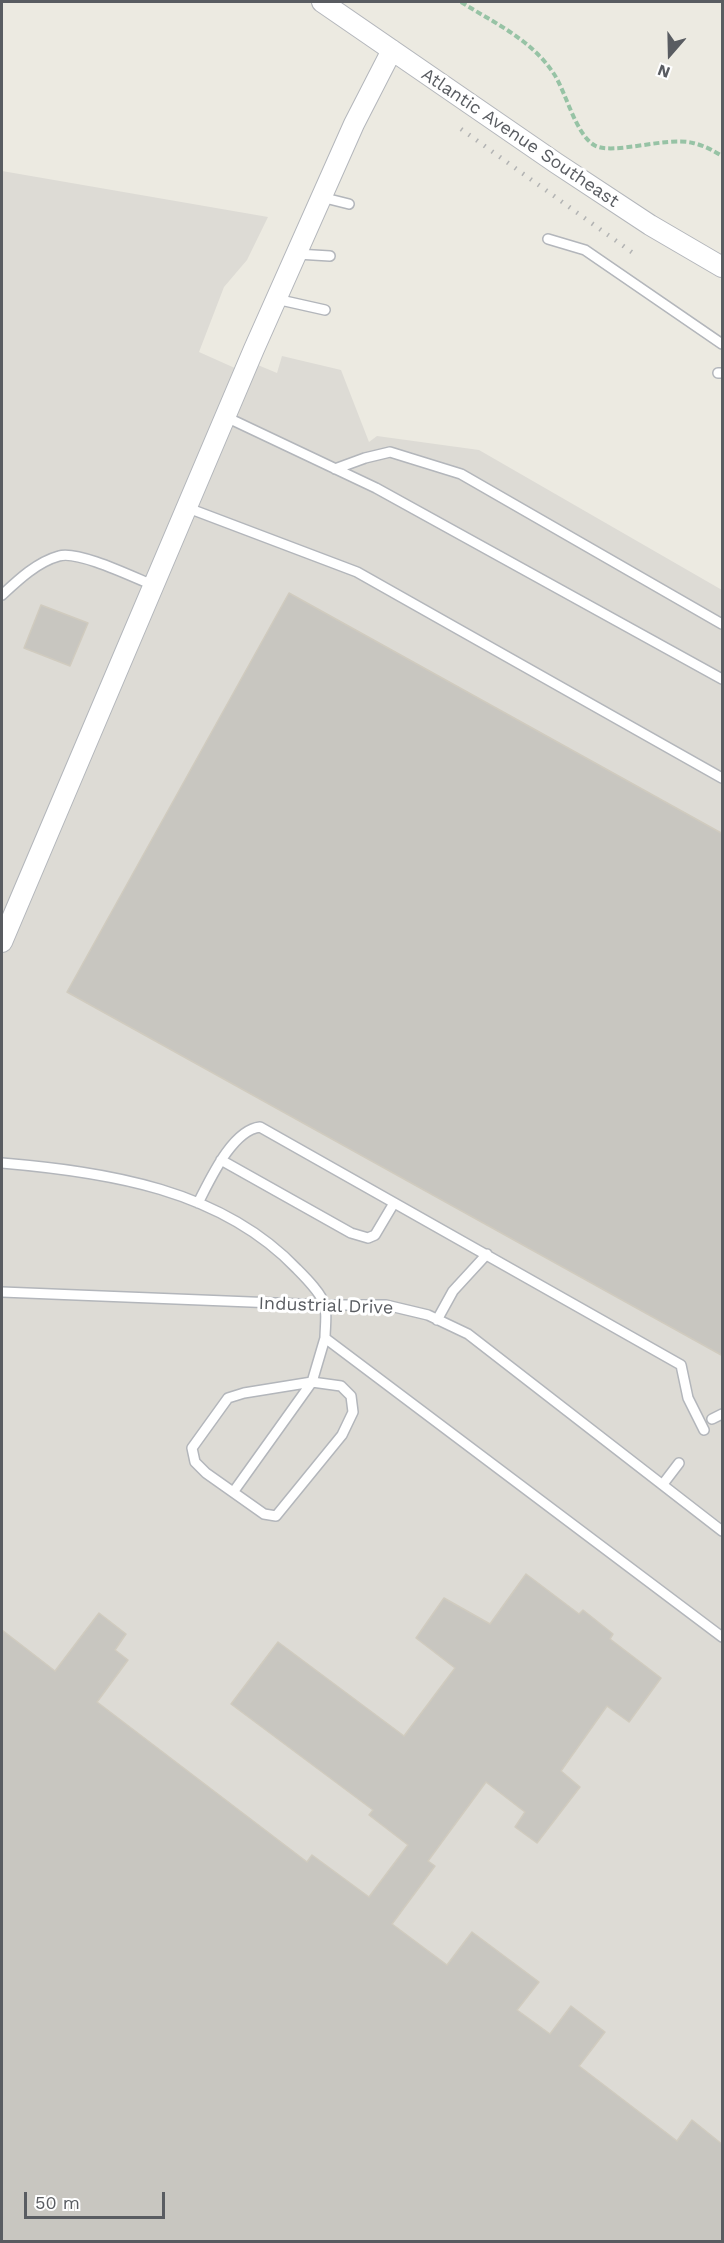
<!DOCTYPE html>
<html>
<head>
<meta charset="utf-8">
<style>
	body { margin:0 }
	#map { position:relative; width:724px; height:2243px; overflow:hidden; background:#eceae1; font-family:"Work Sans",sans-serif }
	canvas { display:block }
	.frame { position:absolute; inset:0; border:3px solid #595c61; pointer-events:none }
	.north { position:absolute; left:640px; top:24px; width:60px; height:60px; -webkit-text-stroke:4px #fff; paint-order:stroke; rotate:200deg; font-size:16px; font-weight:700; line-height:24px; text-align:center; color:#595c61 }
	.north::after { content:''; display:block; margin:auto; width:21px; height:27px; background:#595c61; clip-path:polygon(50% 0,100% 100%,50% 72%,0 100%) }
	.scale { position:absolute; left:24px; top:2192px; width:141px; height:27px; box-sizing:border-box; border:3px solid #595c61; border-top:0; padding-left:8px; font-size:18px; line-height:21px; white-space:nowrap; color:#595c61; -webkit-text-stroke:4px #fff; paint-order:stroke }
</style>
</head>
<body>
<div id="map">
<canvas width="724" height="2243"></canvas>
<div class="frame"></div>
<div class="north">N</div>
<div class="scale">50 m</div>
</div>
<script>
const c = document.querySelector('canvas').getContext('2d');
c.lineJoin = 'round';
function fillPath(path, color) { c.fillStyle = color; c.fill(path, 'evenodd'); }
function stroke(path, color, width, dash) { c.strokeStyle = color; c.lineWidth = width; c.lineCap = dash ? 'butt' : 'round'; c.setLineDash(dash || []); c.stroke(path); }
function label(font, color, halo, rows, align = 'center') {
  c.font = font + ' "Work Sans",sans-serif'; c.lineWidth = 6; c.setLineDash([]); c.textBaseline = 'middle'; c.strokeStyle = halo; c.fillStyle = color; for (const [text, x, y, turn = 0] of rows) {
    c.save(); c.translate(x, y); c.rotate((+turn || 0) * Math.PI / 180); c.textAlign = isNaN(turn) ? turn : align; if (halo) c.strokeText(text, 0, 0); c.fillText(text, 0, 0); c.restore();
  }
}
fillPath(new Path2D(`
	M2,171L268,217L247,260L224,287L199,352L246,373L253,363L277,373L282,356L341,370L369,442L377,436L479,450L722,590V2241H2Z`), '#dddbd5');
const building = new Path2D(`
	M289,593L723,834V1356L67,992Z
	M41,605L88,623L70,666L24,648Z
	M526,1574L579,1614L583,1610L613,1634L610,1639L661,1678L629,1722L607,1706L561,1771L580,1787L537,1843L515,1827L525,1812L486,1782L428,1861L435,1866L392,1924L447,1965L472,1932L539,1982L517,2010L550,2034L571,2006L605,2032L579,2066L677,2141L692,2120L723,2145V2241H2V1630L55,1671L99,1613L126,1634L115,1650L128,1660L97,1702L307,1862L312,1855L369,1897L408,1845L369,1815L373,1810L231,1704L278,1642L404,1736L455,1668L416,1638L444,1598L490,1624Z`);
fillPath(building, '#c8c6c0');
stroke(building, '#d0cbbf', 1.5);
const lane = new Path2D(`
	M321,197L349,204
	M548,239L585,250L722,344
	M297,254L330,256
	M276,299L325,310
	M718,373H722
	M226,417L376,488L722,679
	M335,469L365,458L390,452L461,474L722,624
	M188,508L357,572L722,778
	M2,595C18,580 37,562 59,556C78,550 135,578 155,586
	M221,1160L351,1233L368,1238L375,1235L394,1203
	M2,1163C107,1172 221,1189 297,1269C306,1278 322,1294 325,1306C327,1315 325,1329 325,1338L722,1637
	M198,1203C210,1180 232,1130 260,1127L681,1365L688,1398L704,1430
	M2,1292L325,1305H386L428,1315L468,1334L722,1531
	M437,1320L453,1291L487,1254
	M312,1382L341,1386L351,1396L353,1412L342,1435L276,1516L264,1514L206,1473L195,1462L192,1448L228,1398L244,1393Z
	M712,1419L722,1414
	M663,1484L679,1463
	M234,1491L312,1382L325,1338`);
const street = new Path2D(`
	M322,2L556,163L650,225L722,267
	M2,942L254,349L354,124L392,50`);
stroke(lane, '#b3b6bb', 12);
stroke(street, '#b3b6bb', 22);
stroke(new Path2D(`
	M461,2C494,23 531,39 554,74C566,92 575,133 594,145C611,156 667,136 693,143C703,145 714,151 722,156`), '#97c3a5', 4, [6, 3]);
stroke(lane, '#fff', 9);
stroke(street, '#fff', 20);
stroke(new Path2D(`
	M461,129L633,253`), '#b2b3b3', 4.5, [1.5, 8]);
label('18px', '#595c61', '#fff', [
	["Atlantic Avenue Southeast",520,138,34],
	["Industrial Drive",326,1306,2]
]);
</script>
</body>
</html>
